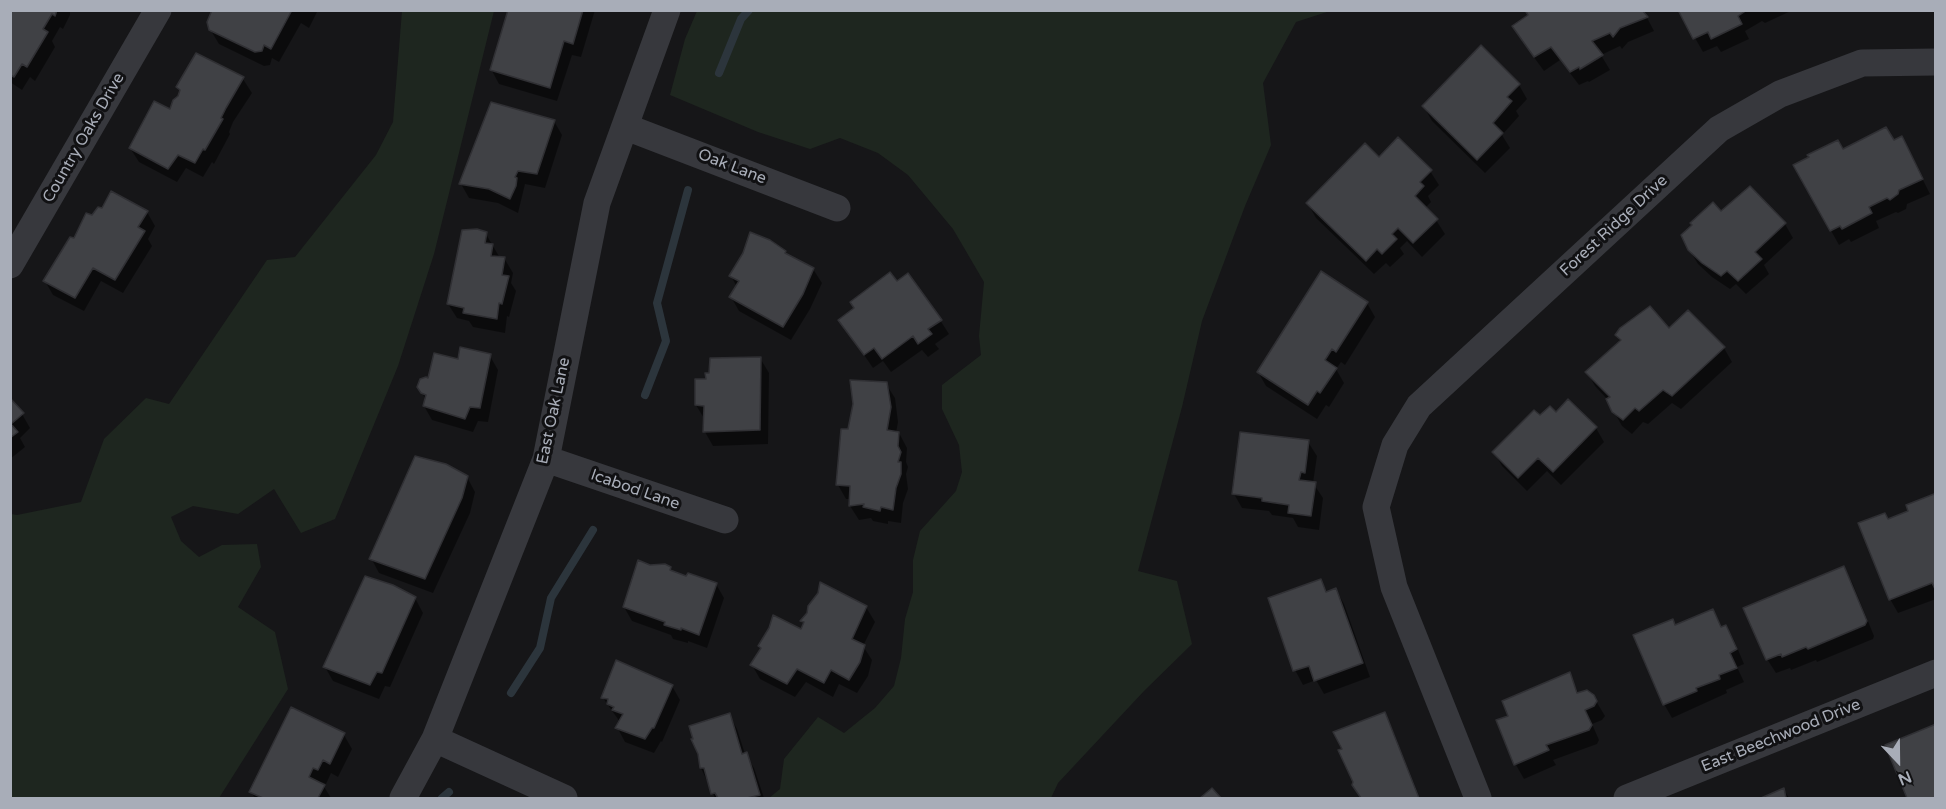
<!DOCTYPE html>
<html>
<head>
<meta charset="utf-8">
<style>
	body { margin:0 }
	#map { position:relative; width:1946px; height:809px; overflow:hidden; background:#161618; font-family:"Varela Round",sans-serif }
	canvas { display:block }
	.frame { position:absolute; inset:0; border:12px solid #a8adb8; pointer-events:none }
	.north { position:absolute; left:1868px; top:731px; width:60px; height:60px; -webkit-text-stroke:4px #111113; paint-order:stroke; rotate:158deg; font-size:16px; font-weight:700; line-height:24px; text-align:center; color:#a8adb8 }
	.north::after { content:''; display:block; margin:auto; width:21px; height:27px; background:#a8adb8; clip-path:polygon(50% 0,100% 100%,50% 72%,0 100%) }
</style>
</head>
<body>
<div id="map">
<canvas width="1946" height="809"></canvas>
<div class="frame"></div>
<div class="north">N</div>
</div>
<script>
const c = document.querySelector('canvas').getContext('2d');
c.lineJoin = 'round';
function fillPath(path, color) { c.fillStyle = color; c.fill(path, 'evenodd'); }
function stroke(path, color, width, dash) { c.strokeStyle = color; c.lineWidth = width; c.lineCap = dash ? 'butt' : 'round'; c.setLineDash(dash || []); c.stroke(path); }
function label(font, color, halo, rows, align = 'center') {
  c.font = font + ' "Varela Round",sans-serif'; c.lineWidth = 6; c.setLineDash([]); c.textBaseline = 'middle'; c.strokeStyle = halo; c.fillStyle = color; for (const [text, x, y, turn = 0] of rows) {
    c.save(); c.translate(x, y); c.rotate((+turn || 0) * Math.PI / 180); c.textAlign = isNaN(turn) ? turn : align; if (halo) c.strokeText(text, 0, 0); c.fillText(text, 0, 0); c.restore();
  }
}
fillPath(new Path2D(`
	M402,11H494L434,254L398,366L335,519L301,533L274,489L238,514L193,506L171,517L181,541L199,557L222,545L257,544L261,567L238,607L275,632L288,689L219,798H11V514L17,515L81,502L104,439L146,398L169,404L267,260L295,257L376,155L393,122Z
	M697,11H1330L1296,22L1263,83L1271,145L1245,206L1202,321L1182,407L1138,571L1177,581L1192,644L1144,691L1058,783L1051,798H769L780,789L784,759L818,717L844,733L875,708L894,686L901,658L905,619L913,592V560L920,531L956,491L962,472L959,445L942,409V385L981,355L979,336L984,282L953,229L908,175L878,153L840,138L810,149L758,132L670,95L685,39Z`), '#1e261f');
fillPath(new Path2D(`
	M10,10H70V15L63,29L60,27L52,41L55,47L35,81L30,77L22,90L10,82Z
	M213,10H318L309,28L301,23L279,62L272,58L270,65L264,66L219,44L210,29Z
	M509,10H595L581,57L572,55L557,101L499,84L491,69Z
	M1526,10H1643L1654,31L1628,42L1622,49L1620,46L1601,55L1610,70L1589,82L1588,81L1579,85L1560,60L1544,71L1522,41L1529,16ZM1599,56L1600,58L1579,71V68Z
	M1679,10H1793L1765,23L1762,21L1745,31L1749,39L1721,52L1717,46L1703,52Z
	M196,55L243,79L252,93L233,122L229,132L230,134L214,164L212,162L203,177L186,168L177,182L139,162L130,148L171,112L181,92L178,87Z
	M1519,85L1527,99L1516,111L1519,116L1502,135L1510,148L1485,173L1432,121L1424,107Z
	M554,121L562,135L545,188L525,184L518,213L498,203L469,198L461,184Z
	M1902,138L1930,194L1907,204L1906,209L1898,213L1896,212L1876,221L1879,228L1851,242L1849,239L1839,245L1795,166L1843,151L1893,142Z
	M1379,159L1430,171L1439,185L1428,196L1431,202L1425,208L1436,220L1445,234L1422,257L1407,241L1400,248L1404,254L1390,267L1386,263L1374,274L1316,218L1308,204Z
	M147,212L155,226L148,239L152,246L123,293L101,281L84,311L53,295L45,281L93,216Z
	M1721,213L1785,224L1793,238L1764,265L1769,274L1746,294L1736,284L1730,289L1712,277L1698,264L1689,249Z
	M486,234L500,258H504L513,273L511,283L516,291L509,317L507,316L505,333L473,327L469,321L457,318L448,304Z
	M769,241L787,256L813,269L822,283L810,309L791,340L739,311L731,297L737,287L731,276Z
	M1367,303L1375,317L1345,365L1341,362L1336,369L1344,383L1329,407L1326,405L1317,419L1266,386L1258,372Z
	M840,320H940L949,334L935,344L939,349L928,357L922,350L891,372L883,361L873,368Z
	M1669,330L1724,348L1732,362L1681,409L1672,403L1648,424L1643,422L1632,434L1622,426L1607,399L1595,386L1587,372L1621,342L1617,335Z
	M490,356L498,370L488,422L478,421L473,432L432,420L424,406L426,400L419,387L459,361Z
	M760,358L769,373L768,444L713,446L705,432V420L696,405L707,381Z
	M886,384L895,398L898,422L896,433H899L907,448L906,462L908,467L906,474L908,489L903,503L901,523L888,521V524L873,521L871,518L859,520L850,506L851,499H846L838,485L849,431Z
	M10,401L22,414L30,428L20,438L25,447L10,459Z
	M1556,414L1596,428L1604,442L1561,485L1547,471L1527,491L1502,466L1494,452Z
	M1308,442L1317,456L1313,483L1323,498L1319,530L1298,527L1293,518L1272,515L1269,511L1242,508L1234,494Z
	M467,477L475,492L470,513L433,593L379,573L371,558Z
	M1936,499V599L1898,613L1890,599L1888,521Z
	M649,566L670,568L673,573L716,584L724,598L707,648L688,641V643L673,639L671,635L632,621L624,607Z
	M1844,568L1852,582L1874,636L1873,639L1817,662L1816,660L1791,670L1790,668L1776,673L1767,659Z
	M1321,581L1328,593L1336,590L1344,604L1370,677L1324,694L1316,680L1303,685L1295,670Z
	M415,598L423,613L390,687L385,686L379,699L333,681L325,667Z
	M866,607L875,622L863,646L872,660L868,676L857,693L839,684L833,697L806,682L795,697L760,679L752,665L761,650L759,646L801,631L805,625L802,621Z
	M1712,611L1722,628L1725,626L1734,640L1744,664L1737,667L1744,682L1726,690L1727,693L1672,718L1664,704L1676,627Z
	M1569,674L1579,694L1593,696L1605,716L1602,720L1592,724L1599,740L1597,744L1553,760L1556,765L1524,779L1516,765L1498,721L1510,717Z
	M672,686L680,700L662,742L661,741L654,753L625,742L617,727L620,722L603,698Z
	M729,714L737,729L745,754L754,768L764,798H715L701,768Z
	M1384,714L1392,728L1420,798H1361L1353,785Z
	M344,735L352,749L338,777L331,773L326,784L321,782L331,798H255L251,792Z
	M1784,790L1789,798H1765Z`), '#0007');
stroke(new Path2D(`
	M719,73L741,19L749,10
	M645,395L666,341L657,303L688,190
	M511,693L540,648L551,598L593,530
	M442,798L449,792`), '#2c353c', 8);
const building = new Path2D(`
	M10,10H57L55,16L52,14L43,29L48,32L27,67L22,64L14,77L10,75Z
	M212,10H292L271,49L264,45L262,51L255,52L209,30L207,22Z
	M508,10H583L573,44L564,41L550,88L490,70Z
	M1525,10H1642L1648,17L1620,28L1613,37L1610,33L1592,41L1603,55L1580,69L1579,67L1570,72L1551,47L1534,57L1512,26L1528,15Z
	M1678,10H1747L1738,16L1742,24L1711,39L1708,32L1693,39Z
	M1481,45L1520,84L1507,97L1512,101L1493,123L1503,133L1477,160L1422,106Z
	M196,53L244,77L226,108L221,118L223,119L205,150L203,149L195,163L178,155L168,169L129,148L154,101L170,109L173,100L178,96L180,90L176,87Z
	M491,102L555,120L537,174L518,171L515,177L517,178L516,186L510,199L489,189L459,184Z
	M1886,127L1894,140L1902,136L1923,179L1899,190L1898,194L1890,200L1887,198L1869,207L1872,213L1842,229L1840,226L1830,231L1793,165L1809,157L1807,155L1838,140L1843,149Z
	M1398,137L1432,170L1420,182L1424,186L1415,196L1438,219L1413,243L1398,228L1392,234L1397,239L1382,254L1377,249L1366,261L1306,203L1365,143L1379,157Z
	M1750,186L1786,223L1755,252L1762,259L1738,281L1727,271L1721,276L1702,263L1688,250L1681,235L1692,225L1690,223L1713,202L1721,211Z
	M111,191L148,211L138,227L145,231L115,280L93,268L75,298L43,281L70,237L74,238L86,213L92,215L98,207L102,208Z
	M477,229L487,232L485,243L493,244L491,256L505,257L502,275L509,276L502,304L499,303L497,319L463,313L464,308L447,304L462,230Z
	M750,232L770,240L786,251L785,253L814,268L803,294L783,327L729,297L739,281L729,276L743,253Z
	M1321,271L1368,302L1336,352L1332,349L1325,360L1337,368L1320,393L1317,391L1308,405L1257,372Z
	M890,272L897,281L908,273L942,320L928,329L932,334L918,344L913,336L882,359L874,348L864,355L838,320L854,308L850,302Z
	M1650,306L1669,328L1688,310L1725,347L1672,396L1663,390L1639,411L1635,408L1623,420L1612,412L1606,399L1610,397L1585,372L1621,340L1615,335L1620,328Z
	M460,347L491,354L480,408L470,407L465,419L423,406L426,395L421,393L417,387L420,379L426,377L428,378L434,353L458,359Z
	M761,357L760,430L703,432L704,406L695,405V379H706L705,373H709L710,358Z
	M850,380L887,382L891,407L887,430L899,432L898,446L901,452L898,462H901V474L896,488L893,510L881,507L880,511L863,507L864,504L849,506L850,486L836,485L841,429H848L853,404Z
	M10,398L24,413L11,424L18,432L10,438Z
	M1568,399L1597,427L1553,472L1538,458L1518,478L1492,452L1534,410L1540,415L1550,406L1556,412Z
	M1240,432L1309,440L1305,473L1301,472L1299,480L1316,482L1311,516L1288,513L1289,505L1262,501V498L1232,494Z
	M415,456L446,464L468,476L462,498L425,579L369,559Z
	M1934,494L1936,497V591L1932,583L1889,600L1858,523L1885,513L1888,519L1908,511L1906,505Z
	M638,560L650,565L665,564L671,567L670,570L686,576L688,573L717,583L699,635L681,628V630L664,625L665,622L623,607Z
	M1844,566L1867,621L1865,625L1808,649L1806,647L1782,657L1781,654L1766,660L1743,608Z
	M365,576L393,585L416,597L382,673L377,672L370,685L323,667Z
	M1321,579L1326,592L1336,588L1363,663L1314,681L1309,666L1293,671L1268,598Z
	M820,582L867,606L852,639L865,645L860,662L849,680L831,670L824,683L797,669L787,684L750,665L761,648L758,646L769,628L773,615L801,629L804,622L800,621L807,613L808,606L818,593Z
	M1713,609L1721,627L1726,625L1737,649L1730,653L1737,668L1719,675L1720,679L1696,688L1697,691L1663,705L1633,635L1673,619L1675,625Z
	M616,660L673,685L654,728H652L645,739L615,728L623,714L612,710L614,707L607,704L608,699L601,698Z
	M1570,672L1577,693L1587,690L1594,695L1597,701L1594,706L1585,710L1592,725L1589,730L1546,745L1549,750L1514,765L1496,720L1508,716L1502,701Z
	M291,707L345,733L330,764L323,760L318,770L313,768L309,777L325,785L318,798H263L249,792Z
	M1385,712L1419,798H1361L1352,785L1353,782L1338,750L1342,749L1333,732Z
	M730,713L742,754L747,752L760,795L747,798H718L715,793L711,794L704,768H700L698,754L691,739H693L689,726Z
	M1936,724V798H1907L1885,745Z
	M1212,788L1221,798H1200Z
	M1784,788L1786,798H1761Z`);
fillPath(building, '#404145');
stroke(building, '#303034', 1.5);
stroke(new Path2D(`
	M626,127L837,208
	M10,265L158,10
	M546,459L725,520
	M435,739L564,798
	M403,798L435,739L546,459L597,203L667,10
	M1478,798L1394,587L1376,507L1395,445L1419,406L1719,129L1780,94L1862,63L1936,62
	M1627,798L1936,673`), '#37383d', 27);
label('16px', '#a8adb8', '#111113', [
	["Country Oaks Drive",84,138,-60],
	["Oak Lane",732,167,21],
	["Forest Ridge Drive",1614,226,-43],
	["East Oak Lane",554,411,-78],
	["Icabod Lane",635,490,19],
	["East Beechwood Drive",1781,736,-22]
]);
</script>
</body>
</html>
